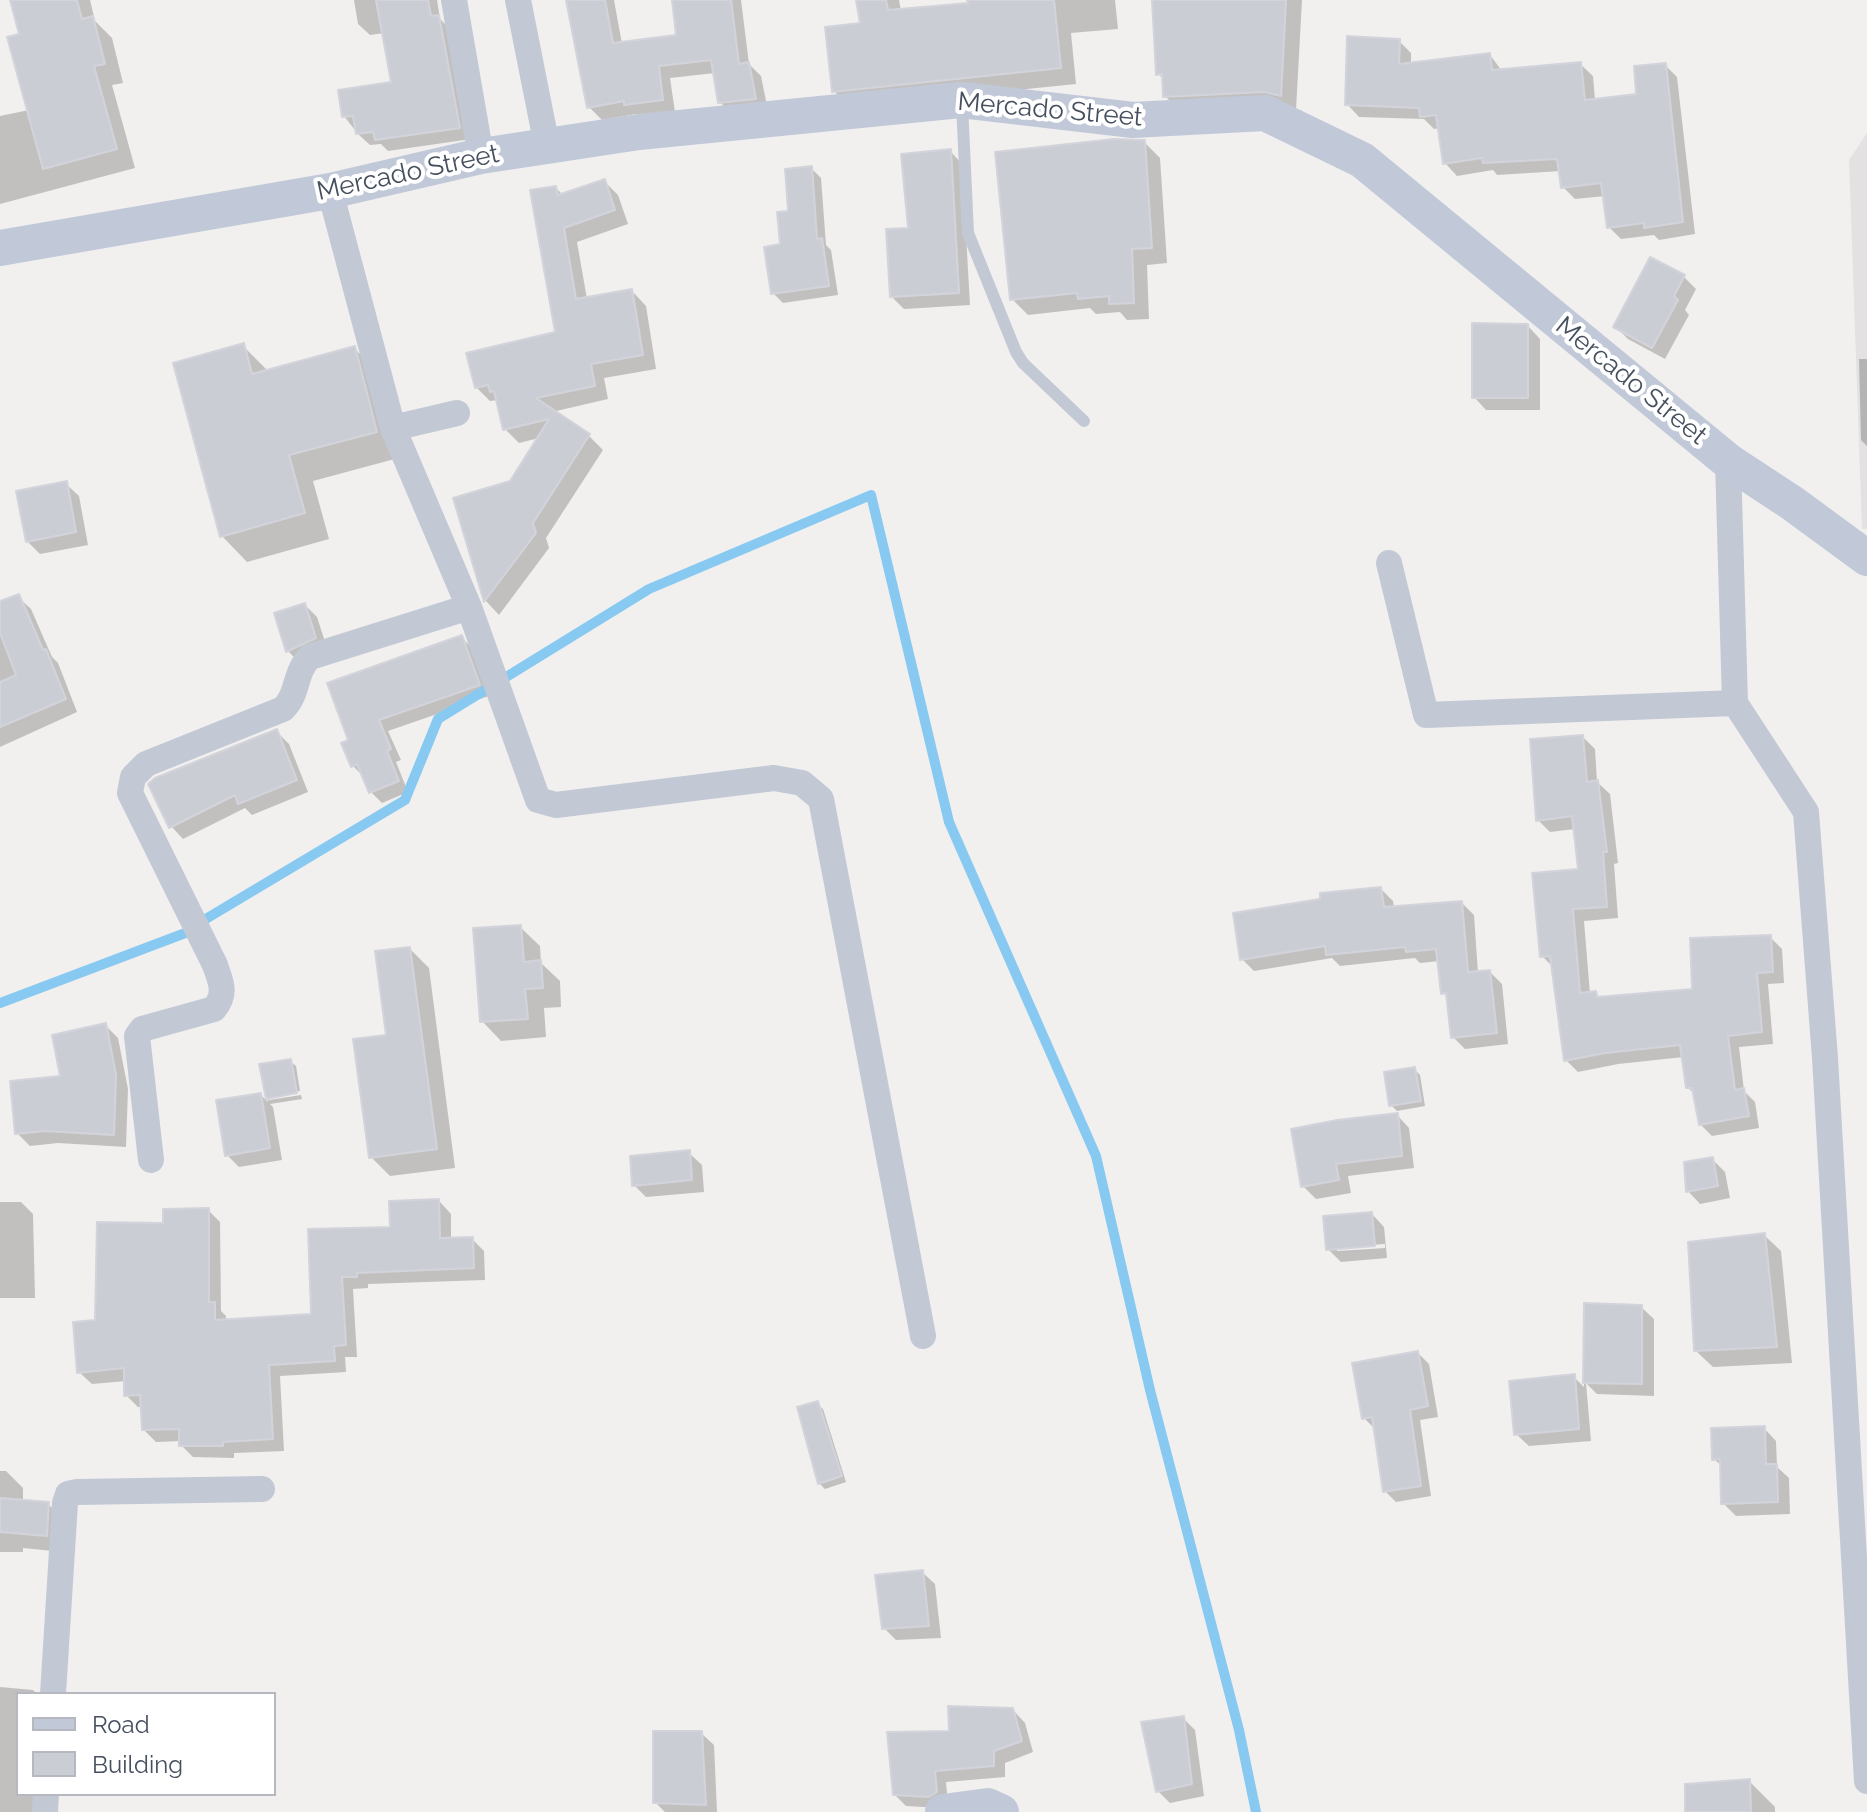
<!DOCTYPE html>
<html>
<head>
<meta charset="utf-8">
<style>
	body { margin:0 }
	#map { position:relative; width:1867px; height:1812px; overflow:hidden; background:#f2f0ef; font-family:Raleway,sans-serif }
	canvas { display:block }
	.legend { position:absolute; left:16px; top:1692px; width:260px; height:104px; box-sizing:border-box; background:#fff; border:2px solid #b5b9bf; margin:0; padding:10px 14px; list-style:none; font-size:24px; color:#464f5e }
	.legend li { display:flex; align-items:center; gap:16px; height:40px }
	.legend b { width:40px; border:2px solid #b5b9bf }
</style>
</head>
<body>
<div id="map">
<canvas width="1867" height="1812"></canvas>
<ul class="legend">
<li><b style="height:10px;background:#c1c9d9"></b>Road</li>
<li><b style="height:22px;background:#cbcdd5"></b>Building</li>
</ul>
</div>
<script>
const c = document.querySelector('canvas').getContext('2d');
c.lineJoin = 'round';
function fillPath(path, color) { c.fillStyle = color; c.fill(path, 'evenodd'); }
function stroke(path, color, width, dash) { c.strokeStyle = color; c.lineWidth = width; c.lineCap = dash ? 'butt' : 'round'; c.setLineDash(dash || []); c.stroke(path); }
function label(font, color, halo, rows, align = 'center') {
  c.font = font + ' Raleway,sans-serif'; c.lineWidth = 8; c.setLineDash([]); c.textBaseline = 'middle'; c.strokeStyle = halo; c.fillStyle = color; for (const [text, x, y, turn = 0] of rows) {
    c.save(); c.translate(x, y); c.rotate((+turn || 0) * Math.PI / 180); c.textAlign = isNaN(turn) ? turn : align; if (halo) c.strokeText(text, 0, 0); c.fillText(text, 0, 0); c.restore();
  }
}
fillPath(new Path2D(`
	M1867,133V529H1862L1849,160Z`), '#e3e1e1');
fillPath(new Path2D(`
	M12,0H90L95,21L112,38L123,83L112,85L135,168L0,204V116L29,110L22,35Z
	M354,0H437L440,19L450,29L471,139L388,151L381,144L370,145L358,134L344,116L393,83L384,33L370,35L358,24Z
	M568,0H614L622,44L679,37L674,0H741L749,64L761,76L768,111L732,115L720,102L715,73L670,78L675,112L639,116L636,114L602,120L589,107Z
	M858,0H899L901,11L970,5L969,0H1115L1118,29L1071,33L1076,84L850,107L834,91L862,25Z
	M1227,0H1302L1296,110L1181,112L1165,96V80L1158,74Z
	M1399,41L1411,53V65L1490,55L1502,71L1580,64L1593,76L1595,100L1638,95L1665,65L1677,77L1695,234L1659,240L1654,235L1621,239L1609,227L1605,196L1575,199L1563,187L1561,171L1497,175L1493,170L1457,176L1445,163L1440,128L1434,129L1424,119L1359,117L1347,104Z
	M1144,142L1160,158L1167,263L1147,265L1149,319L1127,320L1120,312L1096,314L1090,308L1028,315L1012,299Z
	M950,151L962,164L970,305L904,309L891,296Z
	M811,168L821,178L826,245L831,250L838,295L783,303L773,293L782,246L791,213Z
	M604,181L618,195L628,224L577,242L587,299L632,291L646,306L656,369L604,378L608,399L552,412L589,436L603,450L546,538L549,548L499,615L486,601L456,500L511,483L539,438L519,443L505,429L498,400L490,401L476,387L557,333L556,188L563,195Z
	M1684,277L1696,289L1685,310L1689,315L1665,359L1628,339L1615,326Z
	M1528,326L1540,339V410H1486L1474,397Z
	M243,346L269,372L354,348L380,374L402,457L313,481L329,539L247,562L222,536Z
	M1859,359H1867V446L1861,440Z
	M66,484L79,496L88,545L40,554L27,541Z
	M18,597L31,609L52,657L58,663L77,712L0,747V603Z
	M305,605L317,617L328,651L300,663L288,651Z
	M461,637L472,648L489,696L388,731L401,760L396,762L408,792L382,803L371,792L365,778L353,766L344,744Z
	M276,731L289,744L308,792L252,815L245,808L183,839L171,826Z
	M1583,737L1595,749L1597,782L1610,794L1618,863L1614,864L1618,918L1584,921L1590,994L1595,993L1601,998L1694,991L1770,937L1782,949L1784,983L1768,984L1773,1044L1739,1047L1744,1091L1755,1102L1759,1128L1712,1136L1700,1124L1696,1095L1688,1088L1684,1057L1618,1064L1578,1072L1566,1060L1554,968L1542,956L1580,871L1575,829L1550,832L1538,820Z
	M1381,889L1393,901L1394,908L1462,903L1474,915L1478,973L1490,972L1502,984L1508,1044L1465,1049L1453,1037L1449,998L1443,993L1440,961L1420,963L1415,958L1340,966L1332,958L1254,971L1242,959Z
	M520,927L540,946L541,963L560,981L561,1007L544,1008L546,1037L501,1041L482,1021Z
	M410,949L429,968L455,1168L390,1176L371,1157L389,1036Z
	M105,1025L118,1038L128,1089L126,1147L58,1143L30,1146L17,1133Z
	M290,1061L296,1066L300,1091L269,1096V1100L301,1095L302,1099L270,1104L273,1107L282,1160L239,1167L227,1155L261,1095L268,1102L262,1066Z
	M1414,1069L1420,1075L1425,1106L1397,1111L1391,1105Z
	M1397,1115L1409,1128L1414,1168L1348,1176L1351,1193L1316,1199L1303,1186Z
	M689,1153L702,1165L704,1192L646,1197L634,1185Z
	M1712,1159L1725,1172L1730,1198L1700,1204L1688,1191Z
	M439,1201L451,1214V1240L472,1239L484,1251L485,1280L368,1284V1288L353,1289L357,1357H345L346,1372L280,1376L284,1451L234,1453V1458L193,1457L181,1445V1441L156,1442L144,1430L143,1407H138L126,1395V1381L92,1384L79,1372L97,1322L165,1226L208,1210L220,1222L221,1311L226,1316V1322L314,1316L310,1231L392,1229Z
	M0,1202H21L33,1214L35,1298H0Z
	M1372,1214L1384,1227L1387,1258L1341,1262L1328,1249ZM1385,1244V1248L1337,1251V1247Z
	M1764,1235L1781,1251L1792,1363L1713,1367L1696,1351Z
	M1586,1305L1641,1307L1654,1319V1396L1597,1394L1586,1383L1591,1441L1529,1446L1516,1434L1574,1377L1584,1387Z
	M1418,1353L1429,1364L1438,1417L1420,1420L1431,1496L1396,1502L1385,1491L1376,1430L1364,1418Z
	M817,1404L823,1409L846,1482L825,1489L819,1483Z
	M1764,1428L1776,1441L1777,1467L1789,1478L1790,1514L1736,1516L1723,1503V1467L1714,1459Z
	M0,1471H6L23,1488V1502L48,1504L65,1521L63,1552L23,1548V1552H0Z
	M922,1572L935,1584L941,1638L896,1640L884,1628Z
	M0,1687L33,1690L37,1694H18V1794H56L44,1812H0Z
	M1013,1710L1025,1723L1033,1752L1005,1763V1777L946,1782L948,1804L942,1808L906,1806L894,1794L951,1733Z
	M1183,1718L1195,1730L1204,1796L1170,1803L1158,1791Z
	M701,1733L714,1745L717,1812H665L655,1802Z
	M1749,1781L1775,1807V1812H1687Z`), '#0003');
stroke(new Path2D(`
	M204,920L405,800L438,719L649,589L871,495L949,822L1096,1156L1150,1390L1239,1730L1256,1812
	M0,1003L188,932`), '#87c9f1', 10);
const building = new Path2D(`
	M10,0H77L82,19L93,16L105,64L94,66L117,149L43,169L7,37L19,34Z
	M376,0H428L431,16L439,15L460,128L375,140L373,132L356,134L353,116L342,117L338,90L391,82Z
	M566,0H605L613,43L676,35L672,0H731L739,64L749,62L756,99L718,103L711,60L659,66L663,100L624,105V101L587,108Z
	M856,0H886L888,10L968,3L967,0H1054L1061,68L832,92L825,27L860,23Z
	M1152,0H1286L1281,96L1264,92L1163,97L1162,74L1156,75Z
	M1347,36L1400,39L1399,64L1490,53L1492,70L1581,62L1585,100L1636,94L1634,66L1666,63L1683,222L1644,228V223L1607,228L1601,183L1561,188L1557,159L1483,163L1482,158L1443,164L1436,115L1420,117L1419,108L1345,105Z
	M1114,139L1145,140L1152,248L1132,249L1134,303L1109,304V296L1078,299L1077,293L1010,300L995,152Z
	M951,149L959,293L890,297L886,229L908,228L901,154Z
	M812,166L817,239L822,238L829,286L771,294L764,247L780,244L777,212L788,211L785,169Z
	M605,179L615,210L564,228L576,299L632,289L643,355L591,364L595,386L536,398L590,434L533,523L536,533L484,602L453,498L510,481L549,419L503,430L494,391L490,392L488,385L475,388L466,353L555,332L530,190L556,186L558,195Z
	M1650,257L1685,275L1674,296L1678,300L1652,348L1613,327Z
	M1472,323L1528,324V398H1472Z
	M244,343L252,374L355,346L377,432L289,455L305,513L220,537L173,363Z
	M67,481L76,532L26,542L16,491Z
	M19,594L43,650L46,649L66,699L0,727V682L16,675L0,633V601Z
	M305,603L316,638L286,652L274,613Z
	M462,635L480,685L379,720L391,749L387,751L399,781L369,793L357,764L351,767L341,743L348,740L327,683Z
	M277,729L297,780L238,804L235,795L169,828L148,784L155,778Z
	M1583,735L1587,782L1598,780L1607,852H1603L1607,907L1573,909L1580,993L1596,991L1597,997L1692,989L1690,938L1771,935L1773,972L1757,973L1762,1032L1728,1036L1735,1090L1744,1088L1749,1116L1699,1125L1692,1088H1686L1680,1045L1605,1053L1564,1061L1550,956L1540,957L1532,873L1578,869L1572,816L1536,821L1530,739Z
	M1381,887L1384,907L1462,901L1468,972L1490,970L1497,1033L1451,1038L1446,993L1441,994L1436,949L1406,952L1405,947L1326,955L1325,946L1240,960L1233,913L1320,899V893Z
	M521,925L524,962L541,960L543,988L525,989L528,1019L480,1022L473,928Z
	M410,947L437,1149L369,1158L353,1039L386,1035L375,951Z
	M106,1023L116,1075L114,1135L45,1131L15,1134L10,1081L60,1076L52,1035Z
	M291,1059L297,1093L266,1099L259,1064Z
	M1415,1067L1421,1101L1389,1106L1384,1072Z
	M261,1093L270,1148L225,1156L216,1100Z
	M1398,1113L1402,1156L1336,1164L1339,1180L1301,1187L1291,1129L1337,1120Z
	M690,1150L692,1180L632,1186L630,1156Z
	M1713,1157L1718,1186L1686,1192L1684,1162Z
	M439,1199L440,1238L473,1237L474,1268L357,1273V1277H342L346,1345L334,1346L335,1361L269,1365L273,1439L223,1442V1446H179V1429L142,1430L140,1395L124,1396V1368L77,1373L73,1322L95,1320L97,1222L163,1223V1209L209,1208V1302H215V1320L311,1314L308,1229L390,1227L389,1201Z
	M1372,1212L1375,1246L1326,1250L1323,1216Z
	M1765,1233L1777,1347L1694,1351L1688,1242Z
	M1584,1303L1642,1305V1384L1583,1383Z
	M1418,1351L1428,1406L1410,1410L1421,1486L1383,1492L1372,1417L1362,1419L1352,1363Z
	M1575,1374L1579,1429L1514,1435L1509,1381Z
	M818,1401L842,1476L818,1484L797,1407Z
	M1765,1426L1766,1464H1777L1778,1502L1721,1504L1720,1459L1712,1460L1711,1428Z
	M0,1498L49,1502L47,1536L0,1532Z
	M923,1570L929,1626L882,1629L875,1575Z
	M948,1706L1013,1708L1022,1741L994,1751V1766L935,1771L937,1792L929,1797L893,1795L887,1732L949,1731Z
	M1184,1716L1192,1784L1156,1792L1141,1722Z
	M653,1731H702L706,1805L653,1803Z
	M1750,1779L1751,1812H1685V1784Z`);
fillPath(building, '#cbcdd5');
stroke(building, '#d3d4db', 2);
stroke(new Path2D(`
	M962,104L968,233L1016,352L1023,363L1084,421`), '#c2c9d5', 12);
stroke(new Path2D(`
	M454,0L481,156
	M518,0L547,146
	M330,191L393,428L469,607L538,800L556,805L774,778L802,783L821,799L923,1336
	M393,428L457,413
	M1728,461L1735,703L1806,812L1825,1058L1867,1781
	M1389,563L1426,715L1735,703
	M151,1160L137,1036L142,1029L214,1009C227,993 221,983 215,965L130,793L133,777L146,764L283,709C299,694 294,672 310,657L469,607
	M53,1694L65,1503L68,1494L77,1492L262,1489
	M45,1812L46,1794`), '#c2c9d5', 26);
stroke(new Path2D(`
	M0,248L330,191L481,156L639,132L961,100L1133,120L1265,113L1362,160L1728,461L1792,503L1867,558
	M943,1812L988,1806L1001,1812`), '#c1c9d9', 36);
label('26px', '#464f5e', '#fff', [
	["Mercado Street",1050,110,5],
	["Mercado Street",408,173,-12],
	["Mercado Street",1631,381,39]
]);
</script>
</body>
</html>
